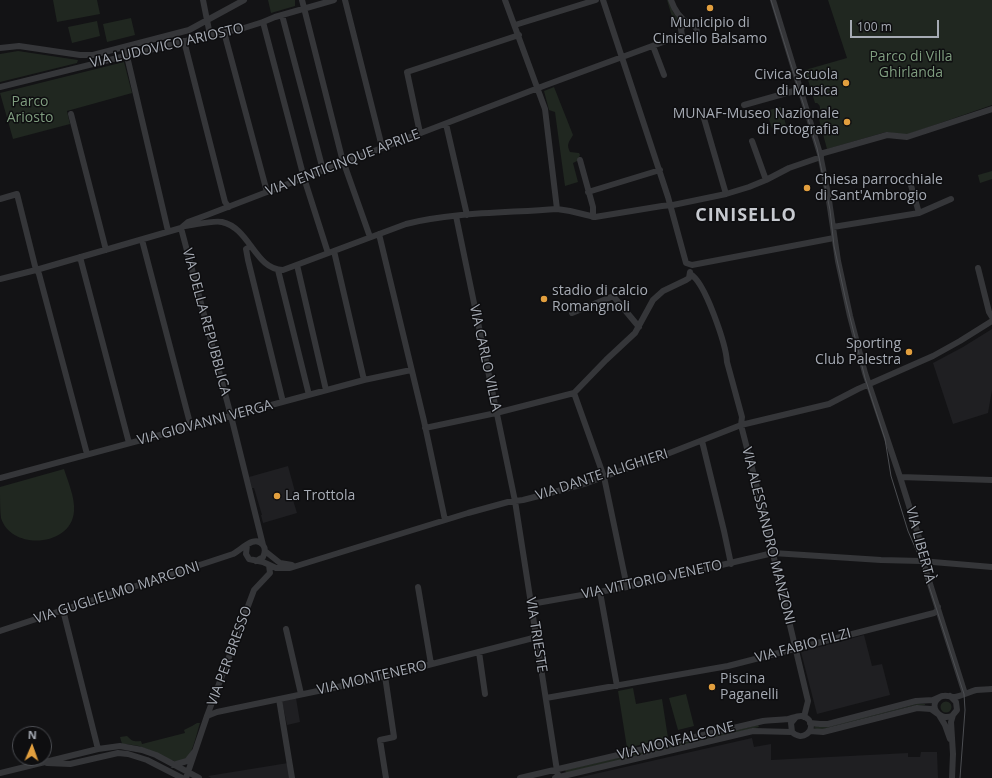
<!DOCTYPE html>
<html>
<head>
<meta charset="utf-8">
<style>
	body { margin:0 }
	#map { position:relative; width:992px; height:778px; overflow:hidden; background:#131315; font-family:"Open Sans",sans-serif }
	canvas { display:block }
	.north { position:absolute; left:12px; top:726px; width:40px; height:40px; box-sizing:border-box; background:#0e0e10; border:1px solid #4b4d52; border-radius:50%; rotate:2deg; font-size:11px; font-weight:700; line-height:16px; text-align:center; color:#a6abb4 }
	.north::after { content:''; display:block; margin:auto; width:14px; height:18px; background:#e29f3e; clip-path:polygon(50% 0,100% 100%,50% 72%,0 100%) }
	.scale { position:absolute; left:850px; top:20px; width:89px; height:18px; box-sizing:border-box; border:2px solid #a6abb4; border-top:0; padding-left:5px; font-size:12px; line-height:14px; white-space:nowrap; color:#a6abb4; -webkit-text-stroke:3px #0e0e10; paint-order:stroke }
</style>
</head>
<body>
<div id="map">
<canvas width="992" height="778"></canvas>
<div class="north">N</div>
<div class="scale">100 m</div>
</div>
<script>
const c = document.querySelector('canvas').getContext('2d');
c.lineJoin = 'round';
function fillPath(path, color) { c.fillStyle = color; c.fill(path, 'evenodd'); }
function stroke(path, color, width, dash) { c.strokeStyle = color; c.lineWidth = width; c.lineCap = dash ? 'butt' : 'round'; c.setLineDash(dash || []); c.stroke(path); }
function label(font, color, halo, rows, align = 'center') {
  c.font = font + ' "Open Sans",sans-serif'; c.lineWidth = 3; c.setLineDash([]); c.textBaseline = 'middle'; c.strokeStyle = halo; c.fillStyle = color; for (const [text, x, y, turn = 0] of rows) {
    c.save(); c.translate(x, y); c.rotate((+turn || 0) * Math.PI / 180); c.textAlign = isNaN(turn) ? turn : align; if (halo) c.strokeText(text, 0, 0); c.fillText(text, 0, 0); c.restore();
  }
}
fillPath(new Path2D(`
	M992,329V390L988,413L953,424L933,363L963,347Z
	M288,466L297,499L293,500L297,513L263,523L261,515H262L254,488H252L249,477Z
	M864,635L872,666L882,664L890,695L817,714L801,652Z
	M296,698L300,722L287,725L282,701Z
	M752,738L754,747L771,744V760L908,753V757H920L921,752H937L938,778H577Z
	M288,763L290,778H211L208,776Z`), '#1f1f22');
fillPath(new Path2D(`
	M53,0H97L100,14L57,22Z
	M268,0H295V6L271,13Z
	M667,0H669L673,12L679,19L678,20L679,22L676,30Z
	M828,0H992V105L906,135L886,132L827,149L817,112L819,111C821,108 820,105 817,103H815L805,70L847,58Z
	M131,18L135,35L107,42L103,24Z
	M97,21L100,36L72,43L68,27Z
	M18,51L78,60L77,63L0,82V54Z
	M124,62L132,93L67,111L70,124L13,139L0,93Z
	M554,87L573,135C569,142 566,144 570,152L579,153L580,155L577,161L573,163L578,182L565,186L555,112L549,110L544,91Z
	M781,107L786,125L772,128L766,111Z
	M992,171V179L980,183L978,175Z
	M64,469C68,482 75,497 74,511C72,547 11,551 1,518C0,509 0,496 0,487Z
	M633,688L636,704L662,699L668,738L627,748L618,691Z
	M686,694L694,726L678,730L669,698Z
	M940.5 707a5.5 5.5 0 1 1 11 0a5.5 5.5 0 1 1-11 0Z
	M917,704H925V705L913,706L820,730L814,728L815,726L824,727Z
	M197,723H200C197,732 193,752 187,758C177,769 155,751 144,748C137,745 129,744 122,744L120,737L127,736C132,741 134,742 141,741L142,744L185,733L184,730L192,726Z
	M758,725L759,727L566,773L565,770Z`), '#202720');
stroke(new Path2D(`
	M203,0L210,35
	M302,0L342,158L370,237
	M345,0L382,147
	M505,0L545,109L557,209
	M603,0L668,197L686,263L692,265L834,238
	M671,0C674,9 680,18 688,23C691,24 694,25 696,28C698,32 696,34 695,37L687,39L682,36L681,29L684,25L691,24
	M773,0L820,154L828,194L838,261L850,316L865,373L900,477L921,544L924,565L965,694
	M282,15L323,170
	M263,22L304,178L328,253
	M515,25L596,0
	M224,32L267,192
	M184,41L225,202L229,207
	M653,46L664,75
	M0,48L19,46L80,55H93L189,30L244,0
	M126,52L168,231
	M0,87L210,35L244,28L263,22L275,17L334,0
	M744,105L801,89
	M71,114L106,250
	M703,115L726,194
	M446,124L467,215
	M420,133L407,72L519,35
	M752,141L766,180
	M820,154L887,135L907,137L992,109
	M580,160L593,207V217
	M910,182L919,213
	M588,192L660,170
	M0,199L17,194L35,266L39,274L87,454
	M456,216L515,501L558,777
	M185,226C195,225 213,220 222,222C250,228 255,270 283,270L406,224C453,212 508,213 557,209L570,211L595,217L662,206L673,205L726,194L749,187L766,180L789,168L821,157
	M833,227L919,213L951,199
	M181,228L231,416L263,545
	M379,234L424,421L445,520
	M142,240L191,427
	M251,246L246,249L248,260L283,402
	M334,251L364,380
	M80,257L129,443
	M297,265L326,390
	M978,268L989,312L992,317
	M278,270L309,395
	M690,274C705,281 726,345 727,362L742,417L741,425L759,495L808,701L804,717
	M0,279L36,270L181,228L188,222L207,215L546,85L674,38L678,37L683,38
	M572,313L611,297H614L639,327
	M574,393L604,477L627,587
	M425,428L496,413L574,393L606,360L635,333L653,300L663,291L686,280L689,278L690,272
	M702,441L724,531L731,564
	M900,477L992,480
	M0,478L364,380L411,370
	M247,545L246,554L249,559L263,562L276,568H290L468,513L508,502L523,500L558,491L587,483L667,454L741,425L829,404L858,389L933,356L960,341L992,321
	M265,551L280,563L292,565
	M418,587L431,664
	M600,592L617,686
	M531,604L627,587L773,553L881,560L921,561L992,567
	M63,610L98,749
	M286,629L301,694
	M0,631L233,554C241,550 255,534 263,545C266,549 265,553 263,557L256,561
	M479,652L485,694
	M385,676L394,737L380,740L386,778
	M950,696L956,702L957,710L952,716C938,721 928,705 940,697C945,694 950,697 955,697C962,696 969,692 976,690C982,689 987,690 992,689
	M546,698L728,666L934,613L937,611L938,607
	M279,699L292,778
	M939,715L945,725L950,739
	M207,716L217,712L366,681L537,637
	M810,723L820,724H828L916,701L933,700L942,696
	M810,731L823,732L917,708L931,709L938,714
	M47,763L70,764L118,753L128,754L147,760L182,778
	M173,765L187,761L194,752
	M0,773L98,749L120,746L142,750L156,755L199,778
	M186,778L207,716L254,590L270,573L269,565
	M520,778L763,721C771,720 780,720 788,719C792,718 797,716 801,716C804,716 807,718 809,720C816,731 802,742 792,732L791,723L796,717
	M555,778L753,731L792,732
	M952,778L953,754L951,722L953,715`), '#353639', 6);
stroke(new Path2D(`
	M771,0L817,148L830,210L834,246L846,301L865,378L885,439L891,476L908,531L921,561L964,694L965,710L960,778`), '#4c4e52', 1);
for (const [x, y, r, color] of [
	[710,8,4,"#e29f3e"],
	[846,83,4,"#e29f3e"],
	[847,122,4,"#e29f3e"],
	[807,188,4,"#e29f3e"],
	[544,299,4,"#e29f3e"],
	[909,352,4,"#e29f3e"],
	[277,496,4,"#e29f3e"],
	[712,687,4,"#e29f3e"]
]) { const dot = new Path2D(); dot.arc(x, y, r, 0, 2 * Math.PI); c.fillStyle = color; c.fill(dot); stroke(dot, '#0e0e10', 1.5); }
label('14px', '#a6abb4', '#0e0e10', [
	["Municipio di",710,23,"center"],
	["Cinisello Balsamo",710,39,"center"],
	["Civica Scuola",838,75,"right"],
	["di Musica",838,91,"right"],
	["MUNAF-Museo Nazionale",839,114,"right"],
	["di Fotografia",839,130,"right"],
	["Chiesa parrocchiale",815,180],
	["di Sant'Ambrogio",815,196],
	["stadio di calcio",552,291],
	["Romangnoli",552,307],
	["Sporting",901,344,"right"],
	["Club Palestra",901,360,"right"],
	["La Trottola",285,496],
	["Piscina",720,679],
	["Paganelli",720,695]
], 'left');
label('14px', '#a6abb4', '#0e0e10', [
	["VIA LUDOVICO ARIOSTO",167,46,-13],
	["VIA VENTICINQUE APRILE",343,163,-21],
	["VIA DELLA REPUBBLICA",206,322,75],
	["VIA CARLO VILLA",485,358,78],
	["VIA GIOVANNI VERGA",205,423,-15],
	["VIA DANTE ALIGHIERI",602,475,-18],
	["VIA ALESSANDRO MANZONI",768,536,76],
	["VIA LIBERTÀ",920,545,75],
	["VIA VITTORIO VENETO",652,580,-12],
	["VIA GUGLIELMO MARCONI",117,593,-18],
	["VIA TRIESTE",536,635,81],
	["VIA FABIO FILZI",803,646,-15],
	["VIA PER BRESSO",230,656,-70],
	["VIA MONTENERO",372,678,-13],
	["VIA MONFALCONE",676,741,-14]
]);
label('14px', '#7f9d7f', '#0e0e10', [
	["Parco di Villa",911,57],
	["Ghirlanda",911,73],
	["Parco",30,102],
	["Ariosto",30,118]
]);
c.letterSpacing = '1px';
label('bold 18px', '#c7cad0', '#0e0e10', [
	["CINISELLO",746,216]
]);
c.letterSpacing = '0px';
</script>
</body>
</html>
